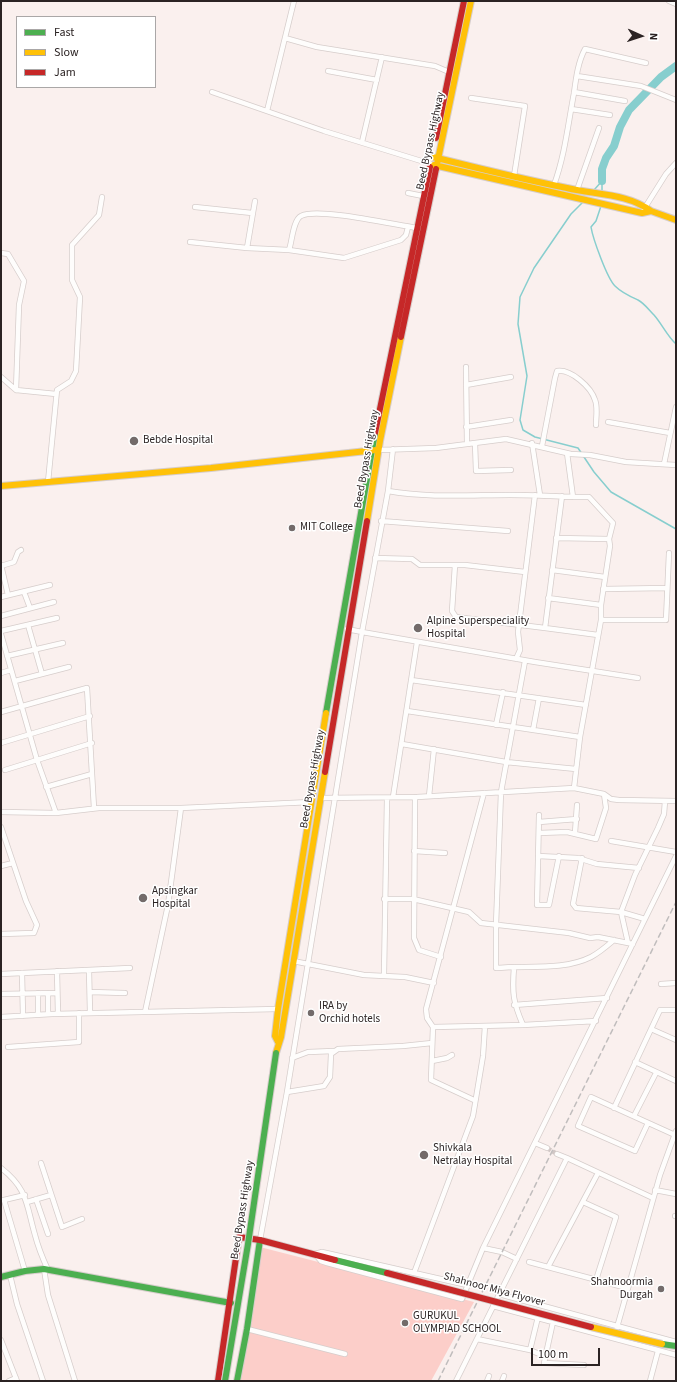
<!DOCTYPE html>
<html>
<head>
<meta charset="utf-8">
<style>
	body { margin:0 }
	#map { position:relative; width:677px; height:1382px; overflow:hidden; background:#faf0ee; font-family:"Source Sans 3",sans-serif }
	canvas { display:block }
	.frame { position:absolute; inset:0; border:2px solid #2b2323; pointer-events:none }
	.legend { position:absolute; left:16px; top:16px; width:140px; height:72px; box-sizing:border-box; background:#fff; border:1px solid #aaa7a7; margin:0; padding:5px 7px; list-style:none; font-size:12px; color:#2b2323 }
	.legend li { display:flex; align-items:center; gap:8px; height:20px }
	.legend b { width:20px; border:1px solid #aaa7a7 }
	.north { position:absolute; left:621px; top:16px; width:40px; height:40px; -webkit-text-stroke:3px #fff; paint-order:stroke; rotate:93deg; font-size:11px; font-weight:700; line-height:16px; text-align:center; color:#2b2323 }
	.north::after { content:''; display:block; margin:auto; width:14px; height:18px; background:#2b2323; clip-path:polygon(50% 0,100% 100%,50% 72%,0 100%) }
	.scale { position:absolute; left:531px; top:1348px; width:69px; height:18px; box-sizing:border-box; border:2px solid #2b2323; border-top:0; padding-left:5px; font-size:12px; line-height:14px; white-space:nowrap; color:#2b2323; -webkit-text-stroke:3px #fff; paint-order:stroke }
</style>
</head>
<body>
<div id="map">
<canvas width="677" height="1382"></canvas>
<div class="frame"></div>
<ul class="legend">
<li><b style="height:5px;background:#4caf50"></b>Fast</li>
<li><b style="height:5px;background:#ffc107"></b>Slow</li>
<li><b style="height:5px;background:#c62828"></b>Jam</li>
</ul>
<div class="north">N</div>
<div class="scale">100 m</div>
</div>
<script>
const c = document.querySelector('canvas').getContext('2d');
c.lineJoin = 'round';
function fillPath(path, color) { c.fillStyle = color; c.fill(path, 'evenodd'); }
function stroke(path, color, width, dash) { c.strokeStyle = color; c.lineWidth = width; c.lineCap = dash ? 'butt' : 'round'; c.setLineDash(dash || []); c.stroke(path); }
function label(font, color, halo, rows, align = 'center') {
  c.font = font + ' "Source Sans 3",sans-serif'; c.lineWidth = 3; c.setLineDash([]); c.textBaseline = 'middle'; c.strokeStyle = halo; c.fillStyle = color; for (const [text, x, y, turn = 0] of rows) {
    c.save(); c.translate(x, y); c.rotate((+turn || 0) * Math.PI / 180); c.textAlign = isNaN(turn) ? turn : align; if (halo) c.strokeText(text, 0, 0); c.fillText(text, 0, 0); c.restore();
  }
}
fillPath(new Path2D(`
	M256,1246L474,1302L431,1381H236Z`), '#fccec9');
stroke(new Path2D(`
	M594,190L602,181
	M602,192V182
	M583,202L571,214L534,268L520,297L518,324L527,376L520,420L523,430L535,437L578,448L594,472L611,492L676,529
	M601,206L596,221L591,227C593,239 607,278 615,286C622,293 629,296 638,300C644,303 649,310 654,315C662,324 667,336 676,344`), '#87cece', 1.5);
stroke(new Path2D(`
	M602,181V169L606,158L614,146L620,127L629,110L661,77L676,66`), '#87cece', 8);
stroke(new Path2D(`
	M547,1148L557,1154`), '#d1c7c5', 4.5, [4.5, 2]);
const street = new Path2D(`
	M669,1L676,4
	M285,38L317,47L435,66L449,72
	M328,71L377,80
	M577,76L641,86L676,100
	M212,92L324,131L431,164
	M574,92L625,101
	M471,98L525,106L514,176
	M571,109L610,115
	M267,111L294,1
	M362,142L382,57
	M554,185C565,155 568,124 574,93C576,78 578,62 585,49L646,63
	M577,190L599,128
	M408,193L423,196
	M255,201L247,248L289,250C292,242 293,220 301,216C317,207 395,225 417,228
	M195,207L252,213
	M644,209L666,174L676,163
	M190,242L247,248
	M289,250L344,258L401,240L406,235L408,227
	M1,253L8,254L24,281L19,305L16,390L56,394
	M466,367L467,444
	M1,377L16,390
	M466,385L511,377
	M608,422L670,433
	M466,427L511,420
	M475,443L476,471L511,470
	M532,443L540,495
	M542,446L555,378L557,371C571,369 591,387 595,400C598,407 596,417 596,425
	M393,449L388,491L362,632L535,662L638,678
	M378,450L436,448L506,439L571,454L590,455L626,462L676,465
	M567,453L573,497
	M664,464L676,407
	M48,482L57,390L71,381L76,371L80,297L72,280V245L99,215L102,197
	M388,491C428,498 470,495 510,495C537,495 563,497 589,497L613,523L609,539L610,546L601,605V620L580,737L574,788
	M562,496L545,628L598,635
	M381,521L508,531
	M556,538L609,539
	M375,558L412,559L420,565H465L525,572
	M1,565L8,595
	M455,565L452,611L456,617L545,628
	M1,566L14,562L18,552L21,550
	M552,570L605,577
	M603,589L667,588
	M24,592L30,608
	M1,597L50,585
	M548,598L601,605
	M1,616L54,602
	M601,620H666L669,553
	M28,625L42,674
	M1,631L57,618
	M1,634L37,760L56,813
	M7,656L63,643
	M516,659L520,650L518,632L535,495
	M525,661L501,792L496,925V968C527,965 563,971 591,957C599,953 607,946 614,940
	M1,673L11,670
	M411,680L586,705
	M15,681L69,667
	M407,711L580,737
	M1,712L87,688L94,808
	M496,725L503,692
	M533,730L539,698
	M1,743L90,716
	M402,744L506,762L576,769
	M5,770L92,743
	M46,787L92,774
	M429,796L434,749
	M393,797L417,642
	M415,797L414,938L419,950L441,957
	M320,798L417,797L574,788L604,794L611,799L619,800L676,801
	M1,812L56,813L99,808H181L311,802
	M539,815L537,905H549L559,856
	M539,822L577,819
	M1,827L26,901L37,925L34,933L1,934
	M539,833L567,832L596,839L606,808L604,794
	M575,833L577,805
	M611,841L676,852
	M414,851L445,853
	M538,856L578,858L597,864L639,868
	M582,858L573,904L576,908L621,912L645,919
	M1,866L13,863
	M384,899H413L469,912L481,923L569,933L590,938L598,937L633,944
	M628,943L621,912L635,875L658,828L664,814L665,801
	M293,961L364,975L405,977L434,983
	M514,967C512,993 513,1002 523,1025
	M89,970L90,1013
	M57,971L58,1014
	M22,973L23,1016
	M1,974L130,968
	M384,975L387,798
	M661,984L676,983
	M90,992L125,993
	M48,993V1014
	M1,994L57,993
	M514,1005L607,998
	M145,1012L168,905L181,808
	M38,1015V993
	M1,1017L52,1014L278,1009
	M433,1027L523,1025L596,1021
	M651,1029L676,1040
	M8,1047L79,1042V1013
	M292,1058L308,1052L334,1051
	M432,1061L447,1058L452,1055
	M635,1062L676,1081
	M287,1092L324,1086L330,1077L331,1054L338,1049L403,1046L432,1043
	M474,1100L431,1080L433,1027L427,1018L426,1009L484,793
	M614,1108L660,1010H676
	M634,1116L656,1073
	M648,1123L635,1151L578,1126L591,1097L675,1135
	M535,1143L547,1148
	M557,1154L567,1158
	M41,1163L62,1227L82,1219
	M1,1168C28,1189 26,1204 35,1235C38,1247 43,1259 48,1270
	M655,1190L676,1194
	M36,1199L48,1234
	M1,1200H4L25,1271
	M4,1200L25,1195
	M27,1202L51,1195
	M583,1202L616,1217L596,1280
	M675,1216H676
	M260,1240L287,1092L362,632L347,629
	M483,1248L502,1252L517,1259
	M529,1262L627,1288
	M548,1267L598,1173
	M44,1269L48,1295L75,1381
	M414,1273L473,1116L483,1056L485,1026
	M10,1275L17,1304L43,1381
	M467,1285L322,1252L315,1254L321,1261L327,1263L462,1299L483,1248L676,856
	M499,1294L676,1342
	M493,1306L676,1355
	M553,1322L544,1363L584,1365
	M247,1329L345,1354
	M614,1338L660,1175L676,1131
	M477,1339L530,1350L546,1357
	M1,1340L17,1381
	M530,1350L538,1317
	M9,1381L16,1378
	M456,1381L567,1158L653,1198
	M487,1381L489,1376
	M502,1381L504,1376
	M650,1381L658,1351`);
const fast = new Path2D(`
	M326,713L375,433
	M335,1260L387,1273
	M1,1277L25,1271L44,1269L231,1303
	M662,1344L676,1346
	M237,1381L247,1329L260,1240`);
const slow = new Path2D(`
	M433,157C477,168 522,179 567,188C595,195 627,193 651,211
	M434,165L642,213L651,211L676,220
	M436,169L471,1
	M1,486L211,468L376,450
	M367,521L380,441L401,337
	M278,1042L275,1036L278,1009L326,713
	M276,1053L281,1037L325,772`);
const jam = new Path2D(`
	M436,138L464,1
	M401,337L436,169
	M375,433L430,167
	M325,772L367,521
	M218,1381L239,1237L260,1240L335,1260`);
stroke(street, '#d6cdcb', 6);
stroke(fast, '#d6cdcb', 8);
stroke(slow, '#d6cdcb', 8);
stroke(jam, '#d6cdcb', 8);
stroke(street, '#fefdfc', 4.5);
stroke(fast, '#4caf50', 6);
stroke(slow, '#ffc107', 6);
stroke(jam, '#c62828', 6);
stroke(new Path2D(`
	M438,1381L676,902`), '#c0bdbd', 1.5, [6, 3]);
const fastBridge = new Path2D(`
	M225,1381L248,1244L276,1053`);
const slowBridge = new Path2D(`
	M591,1327L662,1344`);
const jamBridge = new Path2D(`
	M387,1273L591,1327`);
stroke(fastBridge, '#d6cdcb', 8, []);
stroke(slowBridge, '#d6cdcb', 8, []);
stroke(jamBridge, '#d6cdcb', 8, []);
stroke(fastBridge, '#4caf50', 6);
stroke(slowBridge, '#ffc107', 6);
stroke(jamBridge, '#c62828', 6);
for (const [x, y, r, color] of [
	[134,441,5,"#736b6a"],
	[292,528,4,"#736b6a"],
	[418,628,5,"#736b6a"],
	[143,898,5,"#736b6a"],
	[311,1013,4,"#736b6a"],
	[424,1155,5,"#736b6a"],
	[661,1289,4,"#736b6a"],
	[405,1323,4,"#736b6a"]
]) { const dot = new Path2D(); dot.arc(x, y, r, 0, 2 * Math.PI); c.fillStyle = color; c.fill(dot); stroke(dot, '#fff', 1.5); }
label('11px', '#2b2323', '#fff', [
	["Beed Bypass Highway",431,141,-78],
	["Beed Bypass Highway",367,459,-80],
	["Beed Bypass Highway",313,779,-80],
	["Beed Bypass Highway",243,1210,-81],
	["Shahnoor Miya Flyover",494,1290,15]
]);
label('11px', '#2b2323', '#fff', [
	["Bebde Hospital",143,441],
	["MIT College",300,528],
	["Alpine Superspeciality",427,622],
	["Hospital",427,635],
	["Apsingkar",152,892],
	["Hospital",152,905],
	["IRA by",319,1007],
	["Orchid hotels",319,1020],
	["Shivkala",433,1149],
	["Netralay Hospital",433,1162],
	["Shahnoormia",653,1283,"right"],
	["Durgah",653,1296,"right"],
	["GURUKUL",413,1317],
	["OLYMPIAD SCHOOL",413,1330]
], 'left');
</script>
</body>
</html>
